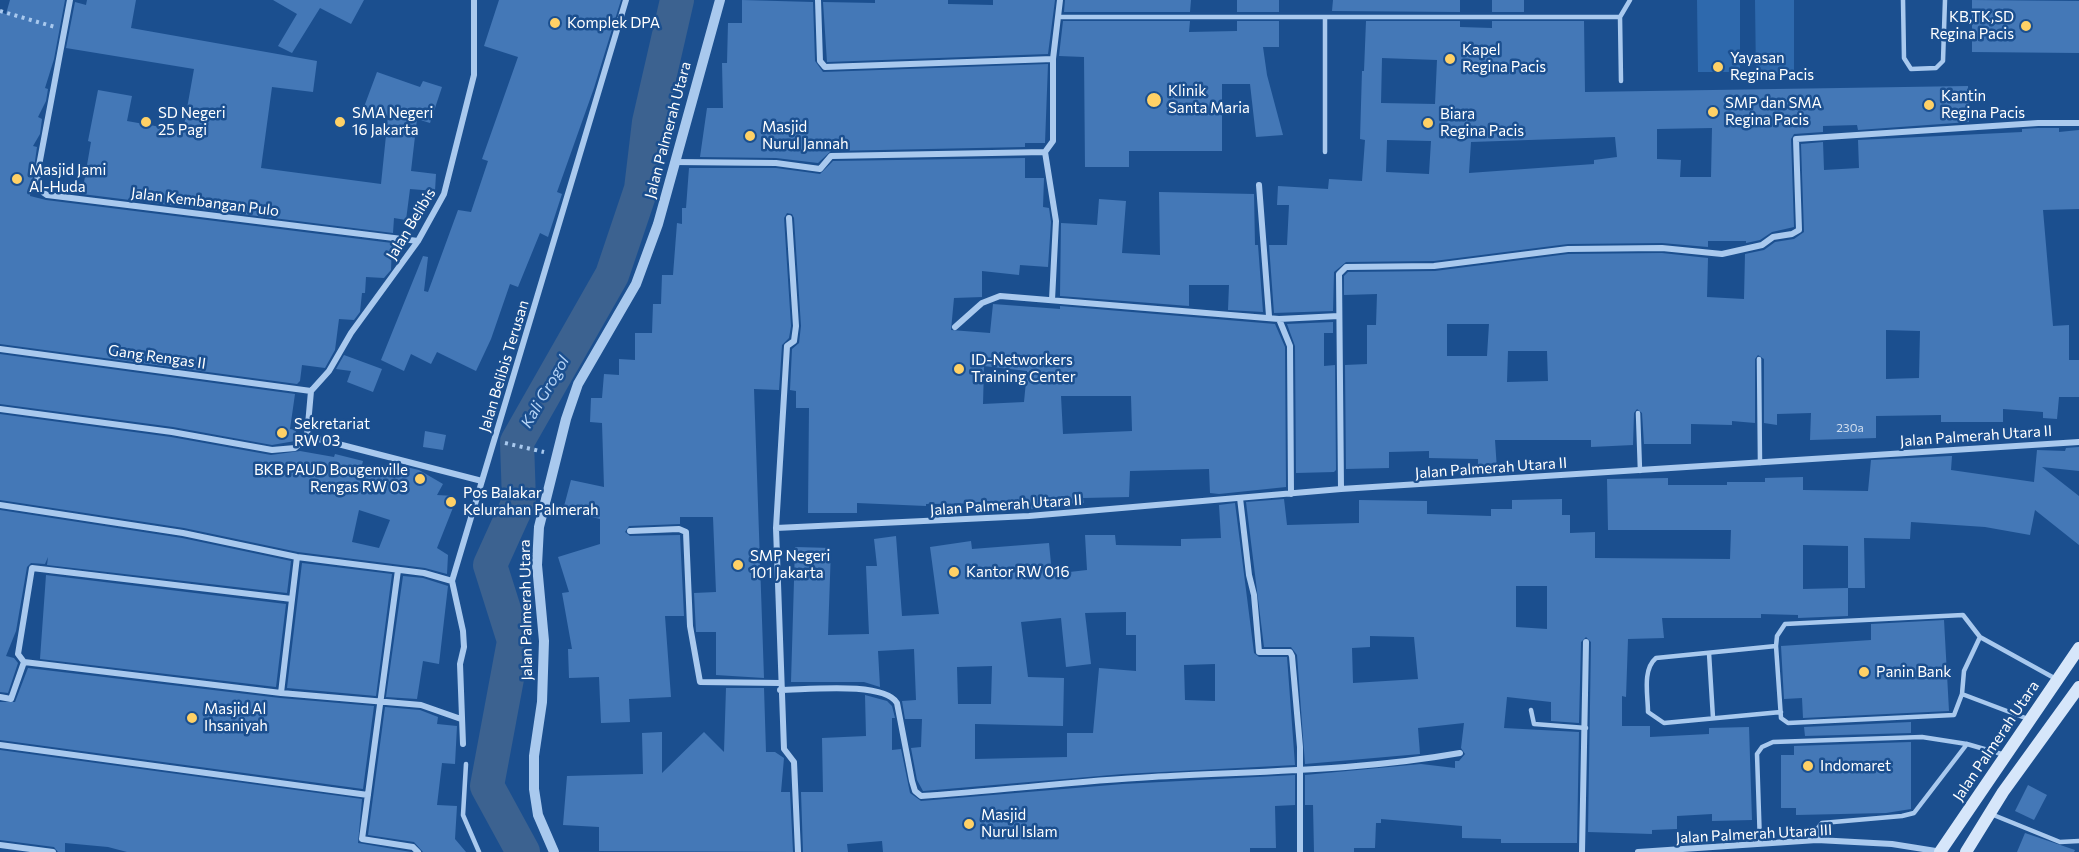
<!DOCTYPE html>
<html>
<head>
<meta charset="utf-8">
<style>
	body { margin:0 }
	canvas { display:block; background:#1b4f8f }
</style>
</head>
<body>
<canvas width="2079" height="852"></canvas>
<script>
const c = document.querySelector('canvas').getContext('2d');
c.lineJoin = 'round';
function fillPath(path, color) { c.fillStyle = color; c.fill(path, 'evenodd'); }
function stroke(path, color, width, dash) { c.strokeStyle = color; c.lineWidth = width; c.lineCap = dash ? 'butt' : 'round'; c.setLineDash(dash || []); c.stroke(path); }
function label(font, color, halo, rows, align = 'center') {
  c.font = font + ' Commissioner,sans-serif'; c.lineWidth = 5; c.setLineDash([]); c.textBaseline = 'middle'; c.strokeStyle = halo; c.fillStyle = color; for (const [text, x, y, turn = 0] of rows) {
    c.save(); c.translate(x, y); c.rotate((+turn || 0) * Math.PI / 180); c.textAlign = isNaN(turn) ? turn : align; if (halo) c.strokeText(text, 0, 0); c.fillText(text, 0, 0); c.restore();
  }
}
fillPath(new Path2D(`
	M1697,0H1740V72H1698Z
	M1755,0H1794V75H1756Z`), '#2e69ad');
stroke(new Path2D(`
	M523,852L487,786L514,641L490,565L519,501L517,442L612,275L641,189L649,122L677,0`), '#3c6290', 34);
fillPath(new Path2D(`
	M10,0H65L54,59L45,88L48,89L46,101L38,117L42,119L40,134L33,146L37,147L30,196L46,200L392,243L391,270L384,278L366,277L365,293H362L360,312L354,320L339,319L335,350L325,368L302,365L300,381L297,384L0,344V12L6,14Z
	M87,0H136L131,28L317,61L313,92L272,87L261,168L381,184L388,116L364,107L377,72L420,87L423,81L442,87L430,123L417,119L411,171L436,174L435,191L410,189L406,220L394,218L393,233L82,194L91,142L88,141L98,90L132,96L127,121L183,131L194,69L66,48L75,2L86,5Z
	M273,0H364L351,24L320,8L292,53L278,46L297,14Z
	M499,0H621L594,88L557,192L562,194L548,237L540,233L518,287L510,284L491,339L476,371L437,352L431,364L411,354L404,371L381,360L423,256L428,257L424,291L428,292L458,210L471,212L488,161L482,159L518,57L484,46Z
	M742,0L813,2L815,61L823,72L1048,64L1045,143H1025V147L831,151L818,163L776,158L700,157L707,108H723L722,63H727L728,23H742Z
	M875,0H948V4L993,5V0H1055L1048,54L827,62L823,2L875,3Z
	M1065,0H1191L1190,12H1064Z
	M1237,0H1279V12H1237Z
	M1333,0H1460V12L1332,11Z
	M1492,0H1524V12H1492Z
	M1972,0L2079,1V53L1972,52Z
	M1063,21H1190L1189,32L1237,31V21H1279V47H1263L1267,75L1283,135L1256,137L1250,84H1222V151H1129V167H1085L1084,57L1059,56Z
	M1366,21H1460V27L1492,28V21H1584L1585,92L1968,86L1969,122L1858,130L1857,125L1823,126V132L1794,134L1791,139L1794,227L1772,232L1760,240L1746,243V241H1708V247L1662,243L1568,244L1434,261L1346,262L1334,272L1333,311L1274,313L1269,245H1287L1289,205H1277L1278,186L1328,189L1329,179L1362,181L1365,140L1360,139L1362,71H1364ZM1382,58L1437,60L1435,104L1381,103ZM1712,128L1711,177H1680L1681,160L1657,159V129ZM1615,137L1617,157L1594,160V164L1469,173L1471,142ZM1387,140L1431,141L1429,174L1386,172Z
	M2038,128H2059V132L2079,130V209L2043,210L2053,326L2069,325V360H2079V397H2059L2057,419L2043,418V412L2003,409V422H1941V415L1876,416V438L1810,440L1811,413L1777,414V425L1764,423V359L1758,355L1755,359V423L1732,421V425L1691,424V444H1644L1642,413L1637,409L1634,413L1633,445L1591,447V440H1495L1497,470L1478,471V459L1429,458V451L1389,452V468L1346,469L1345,365L1367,364V325H1376L1377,294L1344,295V276L1348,272L1435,271L1568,254L1662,253L1708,258L1707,297L1744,299L1745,254L1764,250L1775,242L1794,239L1804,232L1801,144L1823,142L1824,170L1859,168L1858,140L2022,132V129ZM1447,324H1489L1487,356H1447ZM1886,330L1920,331L1919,378L1886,379ZM1508,351H1547L1548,381L1507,382Z
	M1025,158V178H1044L1043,207L1049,208L1051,222L1048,267L1020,265L1019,275L982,271V297L954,298L951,330L990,333L993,304L1060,309V306L1275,324L1285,347L1286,487L1219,494L1210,493L1209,469L1130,471L1129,497L1083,498L1084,503L1035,505V509L1008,510L1005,503L926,504V506L857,503V513H808L809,408H796V391L790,390L792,349L799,343L801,326L794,218L792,214L787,213L784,218L791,326L789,338L782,345L779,390L754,389L764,678L716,675V632H696L694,593L716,592L713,517H680V524L629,526L625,532L630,536L680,535L684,616H665L671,697L629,699L630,722L601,723L599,677L569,678L568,649H572L562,593L569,592L558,557L600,544V519L563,510L571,480L604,487L602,423L590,422L591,398H602L604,374L619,375V359L635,360V333H652L653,304H661L662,275H673L677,223L682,224V208H686L689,168H776L820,174L833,161ZM984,366L1027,371L1024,402L983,404ZM1061,396H1131L1132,431L1063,434Z
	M1159,192L1254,194L1255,245H1258L1263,312L1228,310L1229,285H1189V306L1060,296L1061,223L1097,225L1099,199L1126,201L1122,253L1160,255Z
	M1333,322V333H1324V366L1335,365L1336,470L1334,472L1296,473L1295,346L1287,324Z
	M0,354L295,394L290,429L296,430L295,441L272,445L173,427L0,404Z
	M344,355L382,369L373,392L347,382L351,371L336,369Z
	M0,414L171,437L271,455L300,451L334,457L335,454L363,461L361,469L395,478L402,466L419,470L443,484L437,495L454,496V505L437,548L448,555L447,574L425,568L298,552L184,528L0,500ZM359,510L390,520L379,548L352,542Z
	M425,431L446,435L443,450L423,447Z
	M2079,447V471L2042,467L2079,496V545L2035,510L2030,535L1985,527L1911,522L1910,539L1864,538L1865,588H1848V616L1798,618V615L1761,614V618H1662L1664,638L1628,639L1626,697L1622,696V726H1650V737L1709,734V728L1749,727L1752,820L1712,821V814L1677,816V829L1652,830V834L1588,832L1591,642L1586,637L1581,642L1579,723L1551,721V702L1507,697L1504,728L1579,732L1577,843H1501V839L1462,838V826L1381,819V823H1376L1375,848H1354V852H1314L1313,805H1305V775L1421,764L1455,768V761H1459L1465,754L1461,748L1464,723L1418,728L1420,754L1305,764L1297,655L1291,647H1264L1246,502L1284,499L1287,525L1359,523V500L1427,501V514L1491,516V509H1512V500L1562,499V515H1570V533L1595,532V558L1730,559L1731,530H1608L1607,479L1668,478V485H1727V482H1765V478L1803,477V490L1868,491L1871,460L1949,456H1952L1951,470L2034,482L2037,450L2065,451L2066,448ZM1803,545L1848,546V588L1803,589ZM1516,586H1547V629L1516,627ZM1370,636L1414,637L1418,679L1353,683L1352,648L1370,647Z
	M1235,503L1254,653L1259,657H1287L1295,765L1123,774L923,791L917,780L911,748L921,747L922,719H905L902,701L916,700L914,649L878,651L880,687L864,682H791L795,547L831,548L828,635L869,634L866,566H877L874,539L896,536L902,616L939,614L930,547L971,541L972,549L1049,543L1052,574L1087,570L1085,535H1115L1116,545L1181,546V539L1221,538L1219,505ZM1126,612V635H1136V671L1099,668L1093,733H1067V757L975,759V724L1063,726L1064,678L1028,677L1021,622L1061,618L1066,667L1091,664L1085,613ZM1215,664V701L1185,700L1184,665ZM992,666L991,704H958L957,667Z
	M0,510L182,538L291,561L287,593L47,565L48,557L45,564L31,563L27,567L16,631L6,656L14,658L18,663L8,693L0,692Z
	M302,563L392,574L376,696L287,688Z
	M46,575L286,604L276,687L40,659Z
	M403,576L423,578L448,586L439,664L423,661L417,699L386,697Z
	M1944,620L1949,711L1803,718L1802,698L1784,699L1781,646L1871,640V624Z
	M28,668L280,698L374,706L363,789L0,740V702H15Z
	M726,688H764L766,752H775L784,758L781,792H790L793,852L599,851V827L563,825L567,776L643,774L642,733L662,732V773L704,732L724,752Z
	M865,695L887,701L892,706L895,718H892V750L901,749L910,793L921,801L1123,784L1295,775V805L1275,806L1276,848H1250V852H883L882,841L847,844L848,852H803L801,792H823L822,738L866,736Z
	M385,707L420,710L438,717L437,724L457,726L455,764L442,763L437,805L457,806L455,839L466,852H423L414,842L368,835Z
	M1911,722V733L1805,736L1804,727Z
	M1911,742V809L1886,813L1796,815V808H1781V755H1794V746Z
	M0,750L362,799L358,843L411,852H127L108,847L65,843V852H58L54,847L0,840Z
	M2028,785L2047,795L2034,820L2015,811Z
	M2025,833L2075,850L2074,852H2017Z`), '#4478b7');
stroke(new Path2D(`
	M0,11L55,27
	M505,443L544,452`), '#a9c9ee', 4, [3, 4.5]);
stroke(new Path2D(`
	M1903,0L1904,58L1911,69L1936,68L1943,61L1945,0
	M1061,17H1620
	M1621,81L1620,17L1630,0
	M1325,152V19
	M1759,359L1760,463
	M1638,413L1640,471
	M1776,646L1656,658C1642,670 1648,695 1648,712L1664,723L1781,712
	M1709,653L1713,718
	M1962,694L1964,671L1980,637
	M1531,710L1534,724L1586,728
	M2028,719L1962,694L1954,715L1788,723L1781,718L1776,646L1777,636L1785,624L1963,615L1980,637L2056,679
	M466,764L463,815L479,852
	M1991,814L2060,842L2079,841
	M1817,840L1818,828L1822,823L1902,816L1914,813L1967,744
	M1760,844L1757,754L1762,747L1773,742L1922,737L1967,744L2005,755`), '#a9c9ee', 4.5);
stroke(new Path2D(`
	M70,0L38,171C37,182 36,189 47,195L418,241
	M818,0L820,61L825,67L1053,59
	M1045,152L1056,221L1052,300
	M674,162L776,163L820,169L831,156L1045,152L1053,141V59L1060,0
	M1259,185L1269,316
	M789,218L796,326L794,341L787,346L776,528L784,749L794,762L798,852
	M1279,319L1339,316
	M955,327L982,303L1000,296L1279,319L1290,346L1291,494
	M0,349L311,391
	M0,409L172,432L272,450L295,448L307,436
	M307,436L311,391L329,371L351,333L418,241L444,194L474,75V0
	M307,436L482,481
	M1341,489L1339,274L1346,267L1434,266L1568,249L1662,248L1722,254L1762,245L1773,237L1792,234L1799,230L1796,139L2038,123H2079
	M1240,498L1249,575L1254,595L1259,652H1290L1292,656L1300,747V852
	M0,505L183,533L297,557L424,573L452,581
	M776,528L1029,516L1341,489L2079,442
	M630,531L679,529L686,532L690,626L700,682L780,683
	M398,570L362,839L413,847L418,852
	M292,599L32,568L18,654L24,662L281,693L421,705L461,719
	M780,690C806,690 883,681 897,703L912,781L915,791L921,796C998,791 1075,781 1152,777C1255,771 1359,771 1460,753
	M281,693L297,557
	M0,697L11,699L24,662
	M463,744L460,664L464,647L463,631L452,581L626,0
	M0,745L368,795
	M0,845L53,852
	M1582,852L1586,642
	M1638,852L1817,840L1892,844L1942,852`), '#a9c9ee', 6);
stroke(new Path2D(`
	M554,852L538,815L534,789V756L542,702L544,641L537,565L539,527L566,419L578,384L636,284L658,224L720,0`), '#a9c9ee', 10);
stroke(new Path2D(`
	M1940,852L2079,648
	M1966,852L2003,792L2079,687`), '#d6e6fa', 12);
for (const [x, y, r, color] of [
	[555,23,6,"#ffd166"],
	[2026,26,6,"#ffd166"],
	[1450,59,6,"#ffd166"],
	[1718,67,6,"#ffd166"],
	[1154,100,8,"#ffd166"],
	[1929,105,6,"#ffd166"],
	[1713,112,6,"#ffd166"],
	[146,122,6,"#ffd166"],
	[340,122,6,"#ffd166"],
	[1428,123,6,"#ffd166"],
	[750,136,6,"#ffd166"],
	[17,179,6,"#ffd166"],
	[959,369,6,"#ffd166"],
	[282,433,6,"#ffd166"],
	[420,479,6,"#ffd166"],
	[451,502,6,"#ffd166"],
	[738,565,6,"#ffd166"],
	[954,572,6,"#ffd166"],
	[1864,672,6,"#ffd166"],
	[192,718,6,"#ffd166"],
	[1808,766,6,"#ffd166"],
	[969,824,6,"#ffd166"]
]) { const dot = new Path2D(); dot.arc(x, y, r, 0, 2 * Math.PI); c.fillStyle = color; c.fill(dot); stroke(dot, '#1b4f8f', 2); }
label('12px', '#d0dded', null, [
	["230a",1850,428]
]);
label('15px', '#fff', '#1b4f8f', [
	["KB,TK,SD",2014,17,"right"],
	["Regina Pacis",2014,34,"right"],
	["Komplek DPA",567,23],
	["Kapel",1462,50],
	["Regina Pacis",1462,67],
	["Yayasan",1730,58],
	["Regina Pacis",1730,75],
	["Klinik",1168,91],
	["Santa Maria",1168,108],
	["Kantin",1941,96],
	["Regina Pacis",1941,113],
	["SMP dan SMA",1725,103],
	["Regina Pacis",1725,120],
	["SD Negeri",158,113],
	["25 Pagi",158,130],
	["SMA Negeri",352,113],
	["16 Jakarta",352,130],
	["Biara",1440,114],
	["Regina Pacis",1440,131],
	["Masjid",762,127],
	["Nurul Jannah",762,144],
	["Masjid Jami",29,170],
	["Al-Huda",29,187],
	["ID-Networkers",971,360],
	["Training Center",971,377],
	["Sekretariat",294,424],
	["RW 03",294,441],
	["BKB PAUD Bougenville",408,470,"right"],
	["Rengas RW 03",408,487,"right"],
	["Pos Balakar",463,493],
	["Kelurahan Palmerah",463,510],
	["SMP Negeri",750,556],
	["101 Jakarta",750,573],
	["Kantor RW 016",966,572],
	["Panin Bank",1876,672],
	["Masjid Al",204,709],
	["Ihsaniyah",204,726],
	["Indomaret",1820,766],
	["Masjid",981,815],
	["Nurul Islam",981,832]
], 'left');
label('15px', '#fff', '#1b4f8f', [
	["Jalan Palmerah Utara",668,130,-75],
	["Jalan Kembangan Pulo",205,202,7],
	["Jalan Belibis",411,224,-59],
	["Gang Rengas II",157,357,8],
	["Jalan Belibis Terusan",504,366,-73],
	["Jalan Palmerah Utara II",1976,436,-4],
	["Jalan Palmerah Utara II",1491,468,-4],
	["Jalan Palmerah Utara II",1006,505,-4],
	["Jalan Palmerah Utara",526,610,-91],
	["Jalan Palmerah Utara",1996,741,-56],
	["Jalan Palmerah Utara III",1754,834,-3]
]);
label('italic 16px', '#b5d3f5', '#1b4f8f', [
	["Kali Grogol",545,392,-60]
]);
</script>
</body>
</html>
